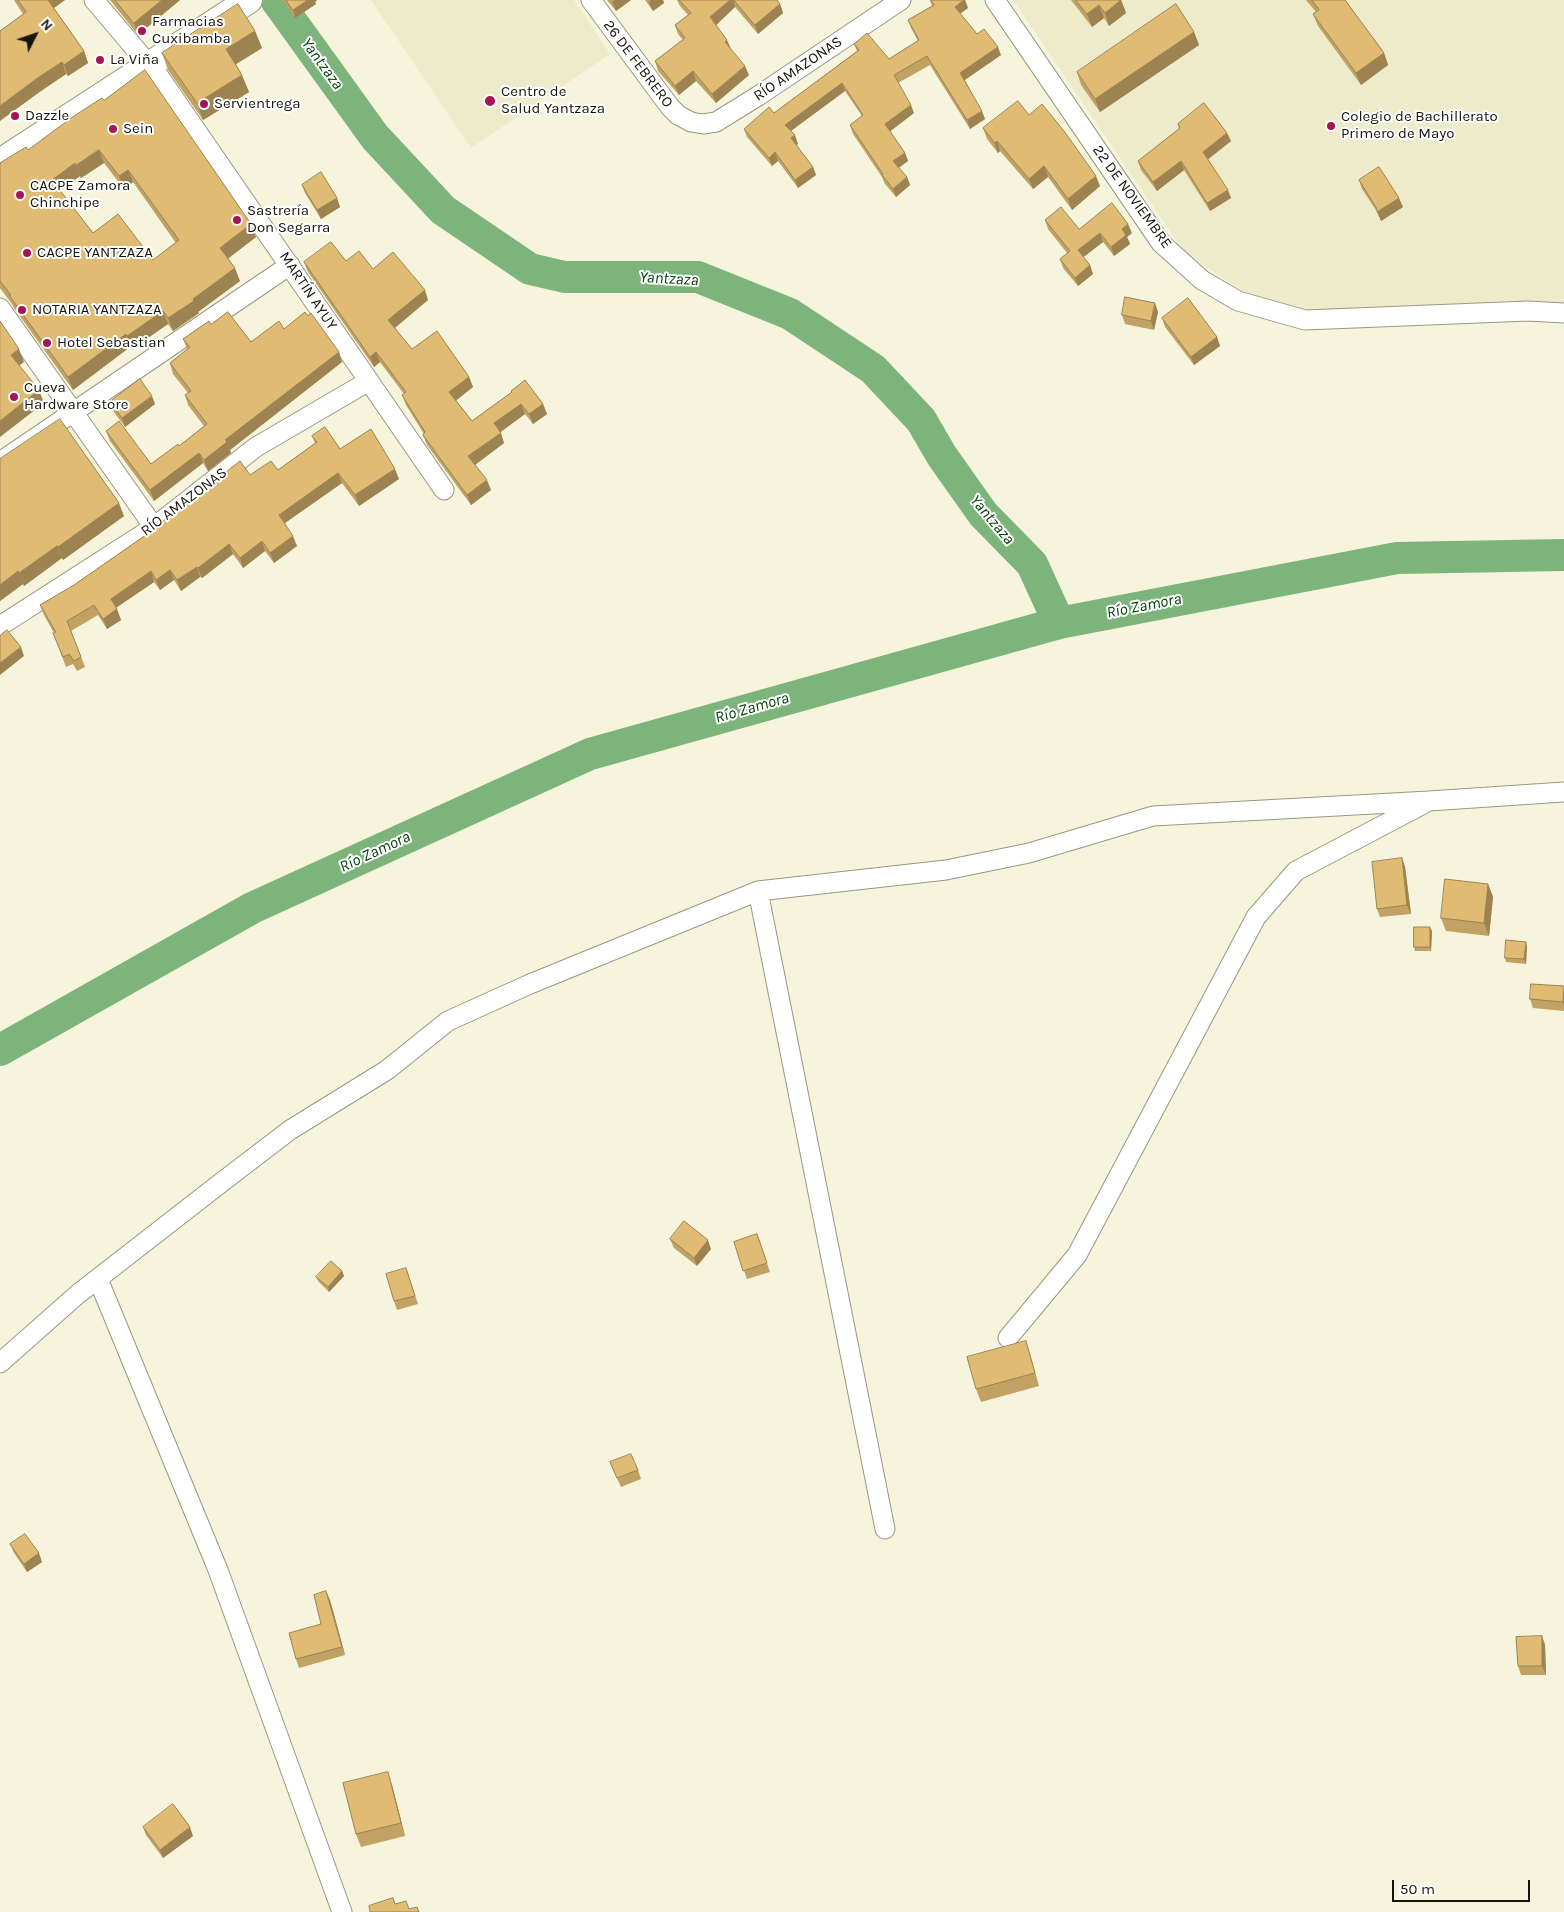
<!DOCTYPE html>
<html>
<head>
<meta charset="utf-8">
<style>
	body { margin:0 }
	#map { position:relative; width:1564px; height:1912px; overflow:hidden; background:#f6f4dc; font-family:Karla,sans-serif }
	canvas { display:block }
	.north { position:absolute; left:10px; top:10px; width:50px; height:50px; -webkit-text-stroke:4px #fff; paint-order:stroke; rotate:49deg; font-size:14px; font-weight:700; line-height:20px; text-align:center; color:#15140c }
	.north::after { content:''; display:block; margin:auto; width:18px; height:22px; background:#15140c; clip-path:polygon(50% 0,100% 100%,50% 72%,0 100%) }
	.scale { position:absolute; left:1392px; top:1880px; width:138px; height:22px; box-sizing:border-box; border:2px solid #15140c; border-top:0; padding-left:6px; font-size:15px; line-height:18px; white-space:nowrap; color:#15140c; -webkit-text-stroke:4px #fff; paint-order:stroke }
</style>
</head>
<body>
<div id="map">
<canvas width="1564" height="1912"></canvas>
<div class="north">N</div>
<div class="scale">50 m</div>
</div>
<script>
const c = document.querySelector('canvas').getContext('2d');
c.lineJoin = 'round';
function fillPath(path, color) { c.fillStyle = color; c.fill(path, 'evenodd'); }
function stroke(path, color, width, dash) { c.strokeStyle = color; c.lineWidth = width; c.lineCap = dash ? 'butt' : 'round'; c.setLineDash(dash || []); c.stroke(path); }
function label(font, color, halo, rows, align = 'center') {
  c.font = font + ' Karla,sans-serif'; c.lineWidth = 4; c.setLineDash([]); c.textBaseline = 'middle'; c.strokeStyle = halo; c.fillStyle = color; for (const [text, x, y, turn = 0] of rows) {
    c.save(); c.translate(x, y); c.rotate((+turn || 0) * Math.PI / 180); c.textAlign = isNaN(turn) ? turn : align; if (halo) c.strokeText(text, 0, 0); c.fillText(text, 0, 0); c.restore();
  }
}
fillPath(new Path2D(`
	M371,0H574L610,54L471,148Z
	M1013,0H1564V303L1530,301L1303,310L1251,297L1184,252Z`), '#eeebcb');
stroke(new Path2D(`
	M276,0L375,137L443,210L530,269L565,277H698L790,314L873,369L921,420L942,456L983,514L1032,564L1059,623
	M0,1050L252,908L590,754L1059,623L1397,558L1564,555`), '#7db47c', 32);
const street = new Path2D(`
	M94,0L160,78L444,490
	M591,0L670,107L678,115L691,122L703,124L716,122L758,96L901,0
	M995,0L1161,243L1202,280L1238,301L1305,320L1528,311L1564,313
	M0,308L154,527
	M0,462L290,265
	M0,626L154,527L256,447L369,381
	M98,1279L218,1570L342,1912
	M1008,1338L1077,1255L1256,917L1296,871L1429,801L1564,792
	M0,1363L78,1294L222,1182L290,1130L387,1070L448,1021L530,984L758,891
	M885,1529L758,891L946,870L1029,853L1153,816L1429,801`);
const secondary = new Path2D(`
	M0,162L249,0`);
stroke(street, '#9a9882', 21);
stroke(secondary, '#9a9882', 28);
stroke(street, '#fff', 19);
stroke(secondary, '#fff', 26);
fillPath(new Path2D(`
	M14,0H65L54,8L84,51L88,63L68,76L66,74L41,91L23,14Z
	M110,0H180L138,35Z
	M283,0H317L315,2L316,4L295,18Z
	M607,0H631L616,11Z
	M645,0H663L664,3L653,11Z
	M677,0H777L780,4L783,13L758,34L735,7L716,25L730,48L749,75L716,103L696,81L679,95L658,71L655,61L683,40L678,34L675,25L688,15L680,6Z
	M930,0H965L968,8L960,14L977,34L1001,55L965,80L985,119L970,129L930,65L898,83L914,113L890,131L905,153L908,161L898,168L907,177L910,185L896,197L885,184L882,177L853,134L850,125L862,116L845,91L791,131L798,144L796,145L813,167L816,175L798,188L778,161L772,166L747,137L744,129L774,113L857,51L854,44L889,59L918,41L911,28L908,20L932,6Z
	M1071,0H1121L1126,13L1109,26L1104,18L1092,27Z
	M1306,0H1345L1384,53L1388,65L1361,85L1318,26L1313,14L1316,12Z
	M255,31L262,48L236,64L249,92L203,120L168,70L162,53Z
	M1194,32L1199,45L1100,112L1081,85L1077,72Z
	M104,100L256,237L228,258L240,281L198,312L199,313L173,331L168,324L132,349L130,347L73,390L14,308L12,304L0,288V163L28,150ZM104,163L124,189L133,182L176,243L153,260L93,233L60,191L80,176L81,178Z
	M1029,115L1100,186L1072,210L1048,177L1033,189L1000,151L998,153L987,139L983,128Z
	M1178,124L1227,133L1231,141L1208,159L1231,198L1210,211L1184,170L1157,191L1141,170L1138,161L1179,129Z
	M1359,180L1403,207L1381,221L1378,213L1362,189Z
	M302,185L337,198L340,207L321,219L305,193Z
	M1045,220L1079,229L1132,233L1127,237L1130,244L1114,256L1103,242L1083,257L1090,265L1093,274L1078,286L1063,268L1060,259L1067,253L1048,229Z
	M346,261L373,269L428,300L395,328L412,349L469,377L473,387L456,400L472,421L512,392L511,391L543,404L547,414L533,424L525,414L500,432L504,443L475,465L491,490L471,505L427,445L423,435L424,434L406,405L402,395L404,394L380,362L374,367L308,272L304,262Z
	M1158,312L1154,330L1125,324L1122,315Z
	M1162,318L1217,337L1220,346L1194,365L1165,327Z
	M211,324L251,342L284,329L339,352L342,362L230,450L231,453L208,471L203,463L154,501L110,441L106,431L151,464L179,446L204,426L188,405L185,395L188,393L173,374L170,363L187,349L183,339Z
	M110,402L155,404L125,427L113,411Z
	M312,436L399,479L359,506L342,483L285,523L297,546L274,563L265,551L243,568L233,554L202,578L200,577L181,591L174,580L160,590L154,582L116,608L121,620L107,629L98,615L71,631L85,667L77,671L73,664L66,667L53,633H54L44,615L40,605L74,585L163,523L162,522L250,475L278,470L315,443Z
	M0,459L124,516L63,560L62,558L24,586L23,584L0,601Z
	M1402,858L1405,867L1411,914L1380,917L1377,909Z
	M1488,884L1493,897L1489,936L1446,931L1441,918Z
	M1432,931L1431,951H1415L1414,947Z
	M1527,946L1526,964L1506,962L1505,958Z
	M1564,986V1011L1533,1008L1530,999Z
	M757,1234L770,1272L747,1279L734,1242Z
	M670,1239L711,1249L697,1266L674,1248Z
	M406,1268L418,1304L397,1310L394,1301Z
	M342,1271L344,1276L329,1292L318,1281L316,1277Z
	M1030,1354L1039,1386L981,1402L976,1389Z
	M610,1462L638,1470L641,1479L621,1487Z
	M10,1544L42,1562L27,1572L14,1553Z
	M330,1600L345,1655L299,1668L296,1659L321,1624Z
	M1542,1636L1545,1645L1546,1675H1521L1518,1666Z
	M392,1785L405,1836L361,1847L356,1834Z
	M143,1827L193,1836L163,1858L146,1835Z`), '#c1a164');
fillPath(new Path2D(`
	M48,0H65L51,10Z
	M162,0H180L138,35L134,23Z
	M308,0H317L315,2L316,4L295,18L293,10Z
	M615,0H631L616,11L612,2Z
	M651,0H663L664,3L653,11L649,2Z
	M730,0H733L735,7L714,27L710,17Z
	M964,0H965L968,8L958,15L955,7Z
	M1121,0L1126,13L1109,26L1105,13Z
	M780,4L783,13L758,34L755,25Z
	M1099,5L1104,18L1092,27L1087,14Z
	M255,31L262,48L233,66L226,49Z
	M1194,32L1199,45L1100,112L1095,99Z
	M727,40L731,49L725,42Z
	M998,47L1001,55L963,81L960,73Z
	M84,51L88,63L68,76L64,65Z
	M1384,53L1388,65L1361,85L1356,73Z
	M62,62L66,74L41,91L0,121V106L36,79Z
	M745,66L749,75L716,103L712,94Z
	M693,71L696,81L679,95L675,86Z
	M242,75L249,92L203,120L197,103Z
	M842,83L845,91L788,133L785,125Z
	M911,105L914,113L888,133L885,124Z
	M982,111L985,119L970,129L967,120Z
	M1227,133L1231,141L1206,161L1203,152Z
	M795,135L798,144L794,147L791,138Z
	M997,141L1000,151L998,153L995,143Z
	M99,150L104,163L81,178L76,165Z
	M775,152L778,161L772,166L769,158Z
	M905,153L908,161L896,170L893,161Z
	M1181,161L1184,170L1157,191L1153,182Z
	M75,163L80,176L56,193L52,180Z
	M1044,166L1048,177L1033,189L1029,179Z
	M813,167L816,175L798,188L795,180Z
	M128,170L133,182L124,189L119,176Z
	M1096,176L1100,186L1072,210L1068,199Z
	M907,177L910,185L896,197L893,189Z
	M1228,190L1231,198L1210,211L1207,203Z
	M337,198L340,207L321,219L317,210Z
	M1399,198L1403,207L1381,221L1377,212Z
	M251,224L256,237L225,261L220,248Z
	M1128,224L1132,233L1127,237L1130,244L1114,256L1111,247L1122,229Z
	M1100,233L1103,242L1081,259L1078,250Z
	M1090,265L1093,274L1078,286L1075,278Z
	M235,268L240,281L198,312L199,313L173,331L168,318Z
	M425,290L428,300L392,330L388,320Z
	M1155,303L1158,312L1154,330L1151,321Z
	M163,311L168,324L132,349L127,336Z
	M126,334L130,347L73,390L68,377Z
	M1217,337L1220,346L1194,365L1191,357Z
	M19,349L24,362L16,368L11,355Z
	M339,352L342,362L230,450L231,453L208,471L204,460L225,440Z
	M376,352L380,362L374,367L370,357Z
	M469,377L473,387L453,403L449,392Z
	M39,390L44,403L0,437V421Z
	M152,396L155,404L125,427L122,418Z
	M521,404L525,414L498,434L494,423Z
	M543,404L547,414L533,424L529,414Z
	M501,433L504,443L472,467L468,456Z
	M199,453L203,463L154,501L150,490Z
	M395,469L399,479L359,506L355,495Z
	M338,473L342,483L282,525L279,515Z
	M487,480L491,490L471,505L467,495Z
	M119,503L124,516L63,560L58,547Z
	M293,536L297,546L274,563L270,553Z
	M262,541L265,551L243,568L240,558Z
	M229,544L233,554L202,578L198,568Z
	M57,546L62,558L24,586L19,573Z
	M197,567L200,577L181,591L177,580Z
	M170,570L174,580L160,590L156,580Z
	M18,571L23,584L0,601V585Z
	M151,571L154,582L114,609L111,599Z
	M117,609L121,620L107,629L103,619Z
	M21,647L24,656L0,675V663Z
	M1402,858L1405,867L1411,914L1407,905Z
	M1488,884L1493,897L1489,936L1484,923Z
	M1430,927L1432,931L1431,951L1430,947Z
	M1526,942L1527,946L1526,964L1524,959Z
	M1564,987V1006L1563,1002Z
	M708,1240L711,1249L697,1266L694,1258Z
	M342,1271L344,1276L329,1292L328,1287Z
	M39,1553L42,1562L27,1572L24,1564Z
	M326,1591L330,1600L345,1655L342,1647Z
	M1542,1636L1545,1645L1546,1675L1542,1666Z
	M388,1772L392,1785L405,1836L401,1823Z
	M190,1827L193,1836L163,1858L160,1850Z`), '#9d8351');
const building = new Path2D(`
	M18,0H48L84,51L64,65L62,62L36,79L0,106V31L26,12Z
	M115,0H162L134,23Z
	M286,0H308L293,10Z
	M679,0H730L710,17L727,40L725,42L745,66L712,94L693,71L675,86L655,61L685,38L675,25L691,13Z
	M734,0H777L780,4L755,25Z
	M931,0H964L955,7L977,34L984,29L998,47L960,73L982,111L967,120L927,56L894,75L911,105L885,124L905,153L893,161L907,177L893,189L882,175L883,174L850,125L863,115L842,83L785,125L795,135L791,138L813,167L795,180L775,152L769,158L744,129L769,107L774,113L859,50L854,44L867,33L889,59L919,40L908,20L934,5Z
	M1076,0H1121L1105,13L1099,5L1087,14Z
	M1312,0H1345L1384,53L1356,73L1313,14L1319,10Z
	M238,4L255,31L226,49L242,75L197,103L162,53Z
	M1176,4L1194,32L1095,99L1077,72Z
	M145,70L251,224L220,248L235,268L193,299L194,301L168,318L163,311L127,336L126,334L68,377L9,295H11L0,281V163L26,147L28,150L74,116L102,98L104,100ZM99,150L119,176L128,170L179,240L153,260L118,214L93,233L52,180L75,163L76,165Z
	M1018,101L1029,115L1042,104L1064,131L1096,176L1068,199L1044,166L1029,179L997,141L995,143L983,128Z
	M1204,103L1227,133L1203,152L1228,190L1207,203L1181,161L1153,182L1138,161L1180,128L1178,124Z
	M1379,167L1399,198L1377,212V209L1359,180Z
	M321,172L337,198L317,210L302,185Z
	M1112,203L1128,224L1122,229L1126,235L1111,247L1100,233L1078,250L1090,265L1075,278L1060,259L1070,251L1045,220L1061,207L1079,229Z
	M331,242L346,261L359,251L373,269L393,252L425,290L388,320L412,349L437,331L469,377L449,392L472,421L512,392L511,391L525,380L543,404L529,414L521,404L494,423L501,433L468,456L487,480L467,495L423,435L425,432L402,395L406,392L376,352L370,357L304,262Z
	M1125,297L1155,303L1151,321L1122,315Z
	M1188,298L1217,337L1191,357L1162,318Z
	M228,312L251,342L279,321L284,329L305,312L308,316L311,313L339,352L225,440L227,442L204,460L199,453L150,490L106,431L119,421L151,464L178,444L179,446L207,424L185,395L191,391L170,363L190,347L183,339L209,321L211,324Z
	M0,321L19,349L11,355L39,390L0,421Z
	M140,379L152,396L122,418L110,402Z
	M60,419L119,503L58,547L57,546L19,573L18,571L0,585V459Z
	M325,427L340,449L371,429L395,469L355,495L338,473L279,515L293,536L270,553L262,541L240,558L229,544L198,568L197,567L177,580L170,570L156,580L151,571L111,599L117,609L103,619L94,605L67,621L81,657L74,661L69,654L63,657L53,633L56,632L40,605L74,585L163,523L162,522L240,461L250,475L271,461L278,470L317,442L312,436Z
	M7,630L21,647L0,663V636Z
	M1402,858L1407,905L1377,909L1372,862Z
	M1445,879L1488,884L1484,923L1441,918Z
	M1414,927H1430V947H1414Z
	M1506,940L1526,942L1524,959L1505,958Z
	M1531,984L1564,986L1563,1002L1530,999Z
	M684,1221L708,1240L694,1258L670,1239Z
	M757,1234L767,1263L743,1271L734,1242Z
	M331,1261L342,1271L328,1287L316,1277Z
	M406,1268L415,1296L394,1301L386,1274Z
	M1026,1341L1035,1373L976,1389L967,1357Z
	M631,1454L638,1470L617,1478L610,1462Z
	M25,1534L39,1553L24,1564L10,1544Z
	M326,1591L342,1647L296,1659L289,1633L321,1624L314,1595Z
	M1542,1636V1666H1518L1516,1637Z
	M388,1772L401,1823L356,1834L343,1783Z
	M173,1804L190,1827L160,1850L143,1827Z
	M393,1898L395,1904L406,1901L409,1909L417,1907L419,1912H370L369,1906Z`);
fillPath(building, '#e0bb74');
stroke(building, '#9d8351', 1);
for (const [x, y, r, color] of [
	[142,31,5,"#a51556"],
	[100,60,5,"#a51556"],
	[490,101,6,"#a51556"],
	[204,104,5,"#a51556"],
	[15,116,5,"#a51556"],
	[1331,126,5,"#a51556"],
	[113,129,5,"#a51556"],
	[20,195,5,"#a51556"],
	[237,220,5,"#a51556"],
	[27,253,5,"#a51556"],
	[22,310,5,"#a51556"],
	[47,343,5,"#a51556"],
	[14,397,5,"#a51556"]
]) { const dot = new Path2D(); dot.arc(x, y, r, 0, 2 * Math.PI); c.fillStyle = color; c.fill(dot); stroke(dot, '#fff', 2); }
label('15px', '#15140c', '#fff', [
	["Farmacias",152,22],
	["Cuxibamba",152,39],
	["La Viña",110,60],
	["Centro de",501,92],
	["Salud Yantzaza",501,109],
	["Servientrega",214,104],
	["Dazzle",25,116],
	["Colegio de Bachillerato",1341,117],
	["Primero de Mayo",1341,134],
	["Sein",123,129],
	["CACPE Zamora",30,186],
	["Chinchipe",30,203],
	["Sastrería",247,211],
	["Don Segarra",247,228],
	["CACPE YANTZAZA",37,253],
	["NOTARIA YANTZAZA",32,310],
	["Hotel Sebastian",57,343],
	["Cueva",24,388],
	["Hardware Store",24,405]
], 'left');
label('15px', '#15140c', '#fff', [
	["26 DE FEBRERO",638,64,53],
	["RÍO AMAZONAS",798,69,-34],
	["22 DE NOVIEMBRE",1132,197,54],
	["MARTÍN AYUY",308,291,56],
	["RÍO AMAZONAS",184,502,-37]
]);
label('italic 16px', '#014109', '#fff', [
	["Yantzaza",322,64,54],
	["Yantzaza",669,279,3],
	["Yantzaza",992,520,50],
	["Río Zamora",1144,606,-11],
	["Río Zamora",752,708,-16],
	["Río Zamora",375,852,-25]
]);
</script>
</body>
</html>
